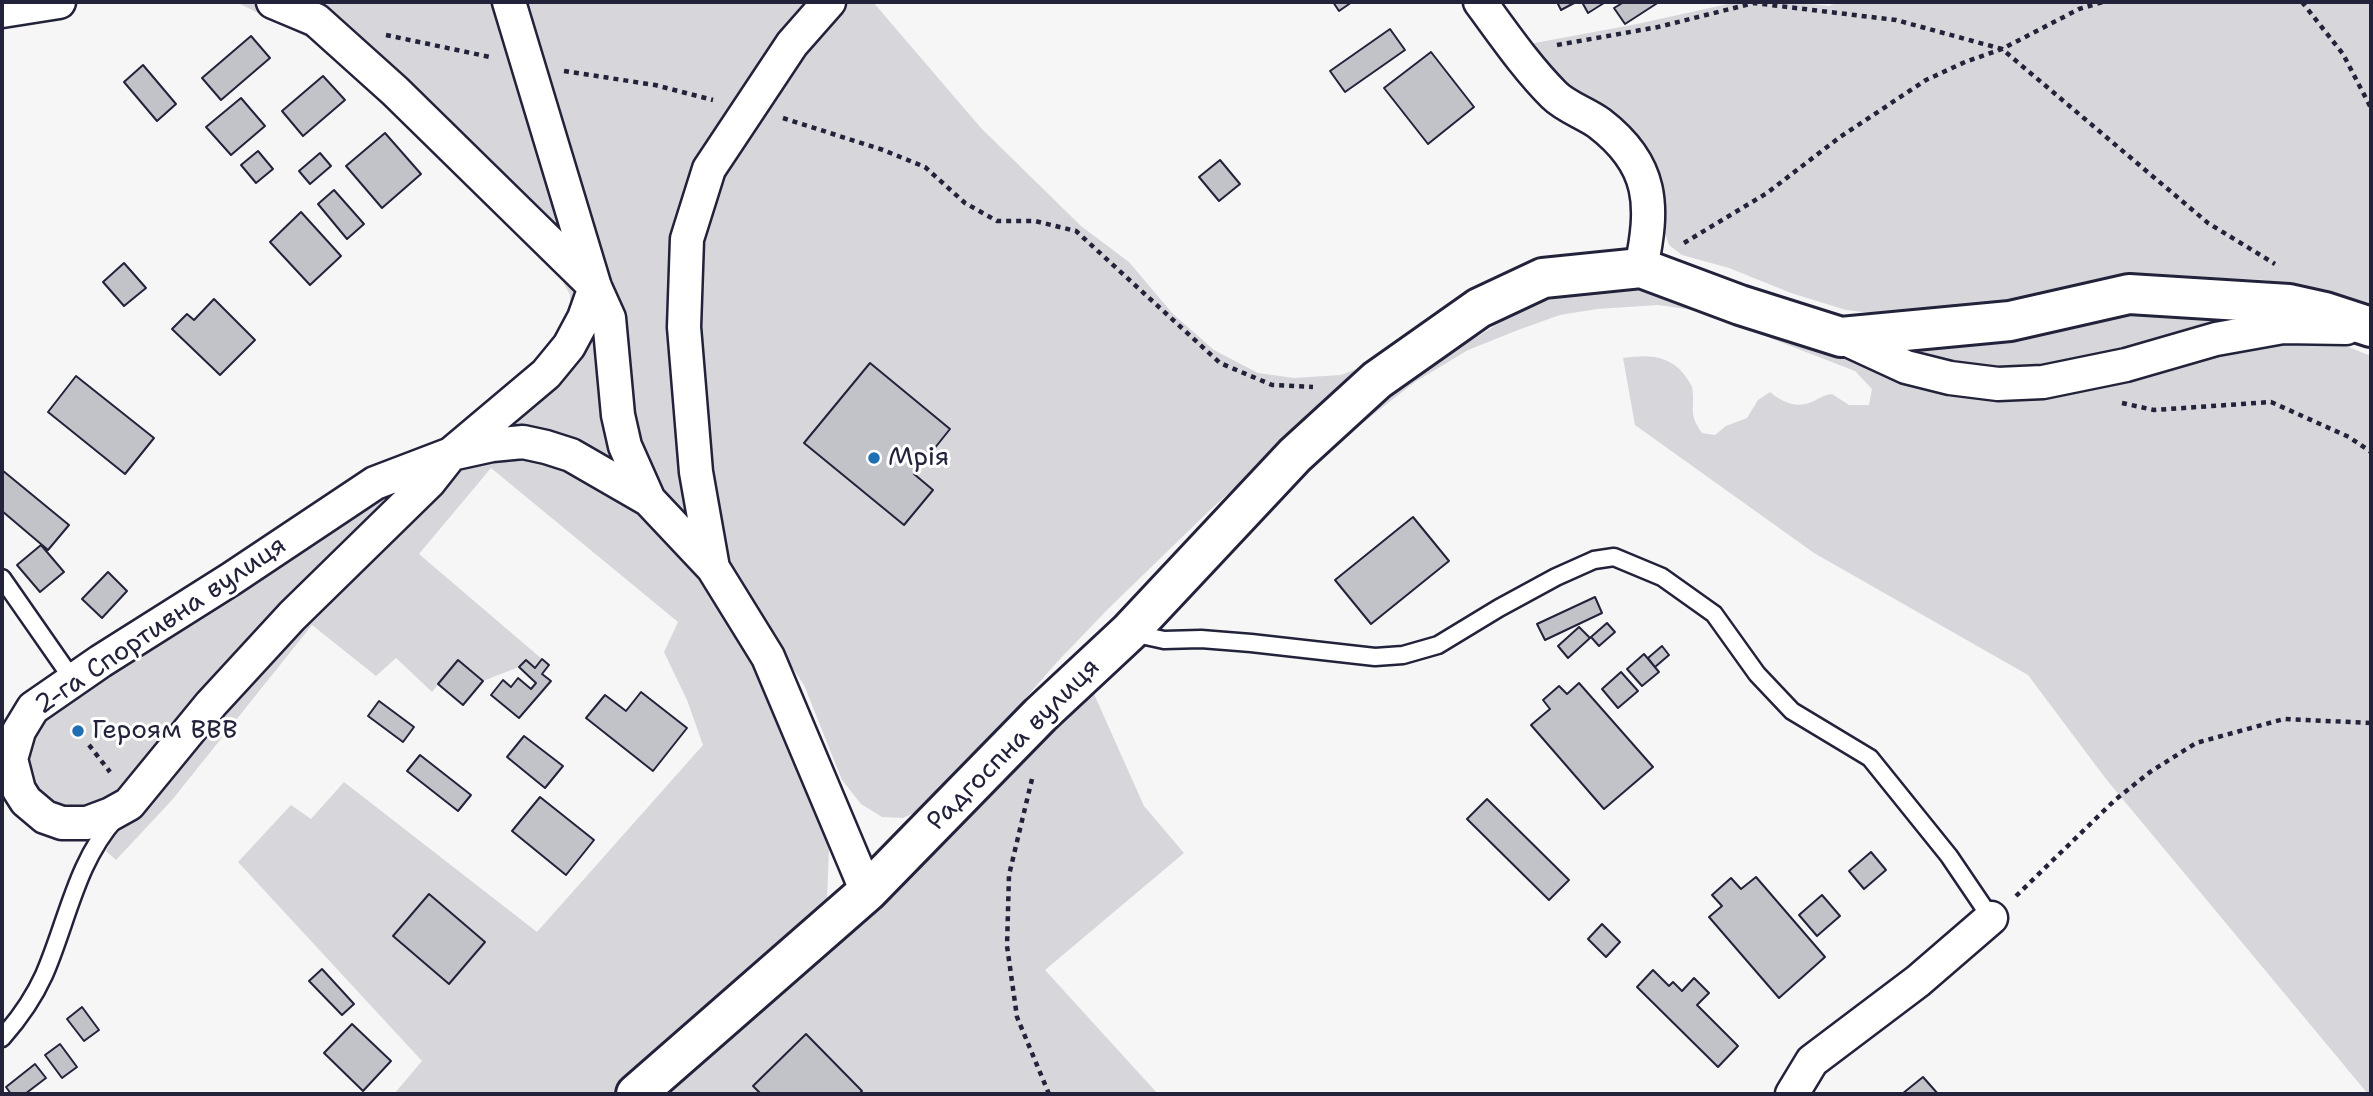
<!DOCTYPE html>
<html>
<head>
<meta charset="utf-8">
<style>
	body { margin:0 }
	#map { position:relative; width:2373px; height:1096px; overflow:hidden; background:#f6f6f7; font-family:"Shantell Sans",sans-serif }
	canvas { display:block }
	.frame { position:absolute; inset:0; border:4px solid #22223b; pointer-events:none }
</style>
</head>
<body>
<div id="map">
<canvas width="2373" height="1096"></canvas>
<div class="frame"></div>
</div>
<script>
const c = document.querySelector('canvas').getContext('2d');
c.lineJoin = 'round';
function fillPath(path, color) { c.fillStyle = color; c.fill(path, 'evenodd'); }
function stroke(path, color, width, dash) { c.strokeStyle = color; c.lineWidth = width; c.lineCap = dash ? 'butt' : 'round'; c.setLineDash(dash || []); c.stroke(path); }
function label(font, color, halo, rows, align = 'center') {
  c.font = font + ' "Shantell Sans",sans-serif'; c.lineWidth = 6; c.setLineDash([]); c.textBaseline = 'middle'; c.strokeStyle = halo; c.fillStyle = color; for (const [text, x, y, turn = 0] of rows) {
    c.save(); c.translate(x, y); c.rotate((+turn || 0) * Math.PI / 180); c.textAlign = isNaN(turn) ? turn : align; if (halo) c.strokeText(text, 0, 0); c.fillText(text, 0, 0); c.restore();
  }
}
fillPath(new Path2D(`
	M236,2H873L981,128L1081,226L1129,262L1173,314L1214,350L1258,373L1294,378L1341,375L1377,361L1210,510L1108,609L1058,661L941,795L925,808L903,818L882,817L861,804L842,780L804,685L739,588L668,505L492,433L502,403L570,325V295L547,251L337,52Z
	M1737,2H1794L1829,6L1839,2H2371V313L2265,280L2149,275L2008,305L1907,317L1846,310L1791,293L1729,268L1682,255L1669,245L1663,227L1660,198L1552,85L1524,45L1637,24Z
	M1627,286L1847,354L2139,304L2268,315L2371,356V1094H2368L2106,779L2028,675L1814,553L1635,425L1623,358C1645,355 1667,354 1683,373C1686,377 1690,382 1692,387C1696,408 1687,412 1702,433L1715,435L1726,426L1747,418L1758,400L1770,392C1781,401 1794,408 1809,403C1818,400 1822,395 1832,394L1849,405H1869L1872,389L1855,371L1749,330L1715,315L1686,309L1658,305L1597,309L1560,315L1518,330L1468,350L1415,382L1343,438L1258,514L1187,590L1094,694L1144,806L1184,853L1045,970L1158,1094H653L1377,398L1532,303Z
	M526,447L655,519L739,626L829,848L827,899L808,930L615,1094H394L422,1061L238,862L291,805L311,819L344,782L537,932L703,745L687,700L664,652L678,622L491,468L419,554L542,659L535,668L526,660L519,667L483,681L458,661L432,692L396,658L376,676L312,625L172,800L116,860L106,851L112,839L211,717L438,486L489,450Z
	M420,475L105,808C93,808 65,811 55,807C32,796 22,762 32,739C35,733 41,727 45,721L252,580L363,508Z`), '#d7d7db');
const building = new Path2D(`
	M1333,2H1352L1339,11Z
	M1557,2H1576L1561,10Z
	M1582,2H1603L1604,3L1588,13Z
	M1624,2H1659L1625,24L1614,8Z
	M1390,29L1405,50L1345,92L1330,71Z
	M251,36L270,58L221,100L202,78Z
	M1431,52L1474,107L1428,144L1384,88Z
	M143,65L176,104L157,121L124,82Z
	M323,76L345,100L303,136L282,111Z
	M241,98L265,126L231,155L206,127Z
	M385,133L421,174L382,208L346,166Z
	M258,151L273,169L256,183L241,165Z
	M320,153L331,166L310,184L299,171Z
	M1220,160L1240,184L1219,201L1199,177Z
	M334,190L364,224L347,239L318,204Z
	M301,212L341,256L310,285L270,242Z
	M124,263L146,288L124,306L103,282Z
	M214,299L255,340L220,375L172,329L187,314L194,320Z
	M870,363L950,429L914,474L933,490L904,525L804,443Z
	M76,376L154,438L125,474L48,412Z
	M2,470L69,525L48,550L2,511Z
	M1413,517L1449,561L1371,624L1335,580Z
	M41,545L64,572L40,592L17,565Z
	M108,572L127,591L102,618L82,599Z
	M1595,597L1602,613L1545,640L1537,624Z
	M1607,623L1615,632L1599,646L1591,637Z
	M1579,627L1590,638L1568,658L1558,646Z
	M1662,646L1669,655L1655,667L1648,658Z
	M1644,654L1659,672L1642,686L1627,669Z
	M542,659L549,665L542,674L551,681L519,718L491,695L503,680L511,687L518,678L531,689L536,683L519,667L526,660L535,668Z
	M458,660L483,681L463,705L438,684Z
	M1621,672L1638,691L1618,708L1602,689Z
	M1579,683L1653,767L1604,809L1531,725L1550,709L1543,700L1559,686L1567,694Z
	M641,692L687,728L653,771L586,718L605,695L626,711Z
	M379,701L414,727L403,742L368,716Z
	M524,736L563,766L545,788L507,757Z
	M420,755L471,795L458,811L407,771Z
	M540,797L594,840L566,875L512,831Z
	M1487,799L1569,880L1549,900L1467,819Z
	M1871,852L1886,870L1864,889L1849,871Z
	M1756,877L1825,957L1779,998L1709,917L1722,906L1712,895L1731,878L1741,889Z
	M429,894L485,942L449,984L393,936Z
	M1822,895L1840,916L1817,936L1799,915Z
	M1602,924L1620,942L1606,957L1588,939Z
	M322,969L354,1004L342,1015L309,981Z
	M1653,970L1669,986L1673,982L1682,991L1694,978L1709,993L1697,1005L1738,1046L1718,1067L1637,987Z
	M82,1007L99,1030L84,1041L67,1019Z
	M352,1024L391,1061L363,1091L324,1053Z
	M806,1034L862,1091L859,1094H761L753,1086Z
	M60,1044L77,1067L62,1078L45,1055Z
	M35,1064L46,1078L25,1094H11L6,1087Z
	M1923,1077L1938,1094H1902Z`);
fillPath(building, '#c2c2c9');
stroke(building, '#22223b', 2);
const lane = new Path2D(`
	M2,578L73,680
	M1132,633L1164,640L1201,639L1251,643L1375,657L1403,655L1438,645L1499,608L1556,577L1594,560L1614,557L1662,577L1714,614L1757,674L1792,711L1870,758L1949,856L1991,918
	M2,1038C18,1020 34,997 44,975C67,923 76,862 116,818`);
const street = new Path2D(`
	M273,2L316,20L395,91L595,287L584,318L569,346L546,374L451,454L375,483L231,579L101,661L33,708L19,731L11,759L19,790L26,801L45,817L62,823H87L111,814L129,804L211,704L292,616L429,482L451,454L492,445L523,442L546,447L571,455L649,500
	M509,2L595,287L609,318L618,415L625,446L649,500L713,568L768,657L867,892
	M1480,2C1503,33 1526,67 1554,95C1566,107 1585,113 1599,123C1654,165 1654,206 1641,268
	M2,11L59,2
	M1841,337L1906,367L1950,378L1998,384L2043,382L2126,365L2216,339L2283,327L2346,328
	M713,568L696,472L684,327L687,239L709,169L792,44L829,2
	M1792,1094L1812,1061L1918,981L1991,918`);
const secondary = new Path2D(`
	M636,1094L867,892L1040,715L1129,632L1295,455L1377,380L1479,308L1543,278L1641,268L1740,305L1841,337L2010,321L2129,294L2289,304L2325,312L2371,327`);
stroke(lane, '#22223b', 21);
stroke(street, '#22223b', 37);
stroke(secondary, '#22223b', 44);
stroke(new Path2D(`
	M2302,2L2343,54L2371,108
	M386,35L490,57
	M1557,45L1658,27L1754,3L1896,20L2002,49L2208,223L2275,264
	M564,71L655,85L713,100
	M783,118L883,150L925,167L965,203L997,221H1035L1076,231L1220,363L1272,385L1313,387
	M1684,243L1767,193L1840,137L1926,80L1965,62L2002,49L2079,9L2103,2
	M2122,403L2154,410L2271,402L2349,437L2371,452
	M89,745L110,772
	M1032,779L1009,875L1007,946L1017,1017L1049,1094
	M2016,896L2115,800L2150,772L2196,743L2284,719L2371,723`), '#22223b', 4.5, [5, 5]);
stroke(lane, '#fff', 16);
stroke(street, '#fff', 32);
stroke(secondary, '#fff', 38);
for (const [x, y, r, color] of [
	[874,458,7,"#1f6fb2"],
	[78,731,7,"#1f6fb2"]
]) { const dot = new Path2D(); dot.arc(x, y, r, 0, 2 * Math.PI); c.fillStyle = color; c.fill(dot); stroke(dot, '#fff', 2.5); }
label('26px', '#22223b', '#fff', [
	["Мрія",888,458],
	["Героям ВВВ",92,731]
], 'left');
label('26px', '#22223b', '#fff', [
	["2-га Спортивна вулиця",161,626,-34],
	["Радгоспна вулиця",1014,745,-45]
]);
</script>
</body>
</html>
